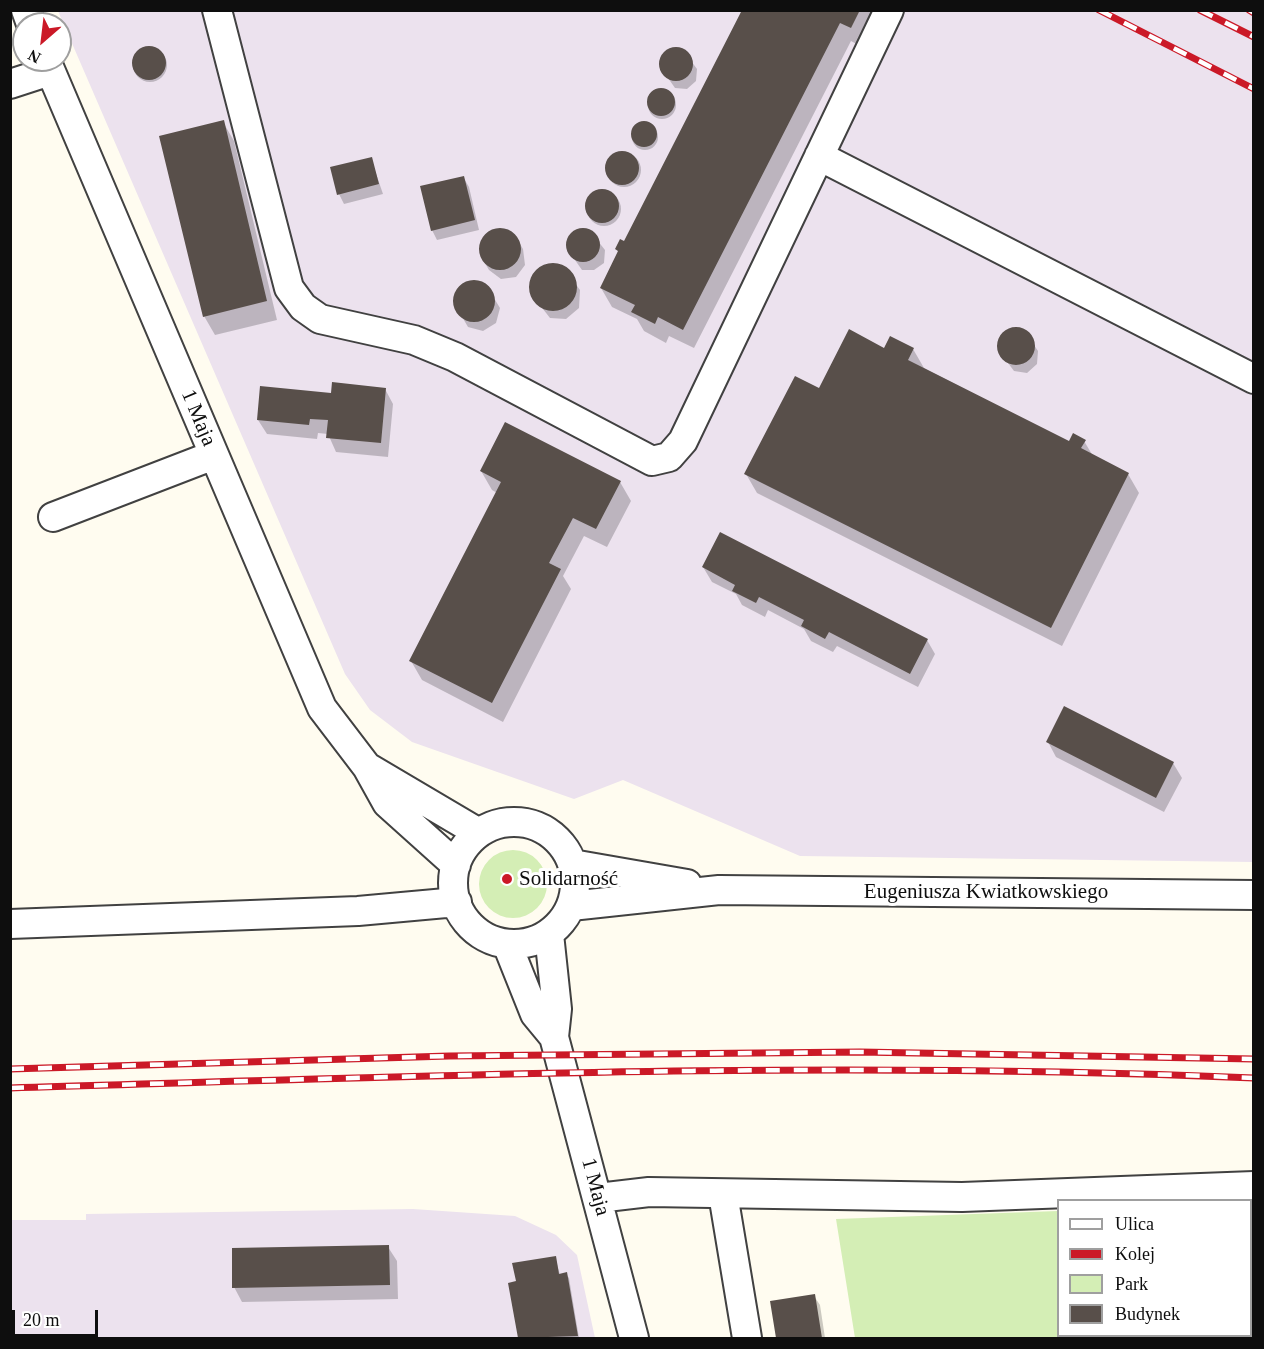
<!DOCTYPE html>
<html>
<head>
<meta charset="utf-8">
<style>
	body { margin:0 }
	#map { position:relative; width:1264px; height:1349px; overflow:hidden; background:#fffcf0; font-family:"Times New Roman",serif }
	canvas { display:block }
	.frame { position:absolute; inset:0; border:12px solid #0e0e0e; pointer-events:none }
	.legend { position:absolute; left:1057px; top:1199px; width:195px; height:138px; box-sizing:border-box; background:#fff; border:2px solid #9f9f9f; margin:0; padding:8px 10px; list-style:none; font-size:18px; color:#0e0e0e }
	.legend li { display:flex; align-items:center; gap:12px; height:30px }
	.legend b { width:30px; border:2px solid #9f9f9f }
	.north { position:absolute; left:12px; top:12px; width:60px; height:60px; box-sizing:border-box; background:#fff; border:2px solid #9f9f9f; border-radius:50%; rotate:208deg; font-size:16px; font-weight:700; line-height:24px; text-align:center; color:#0e0e0e }
	.north::after { content:''; display:block; margin:auto; width:21px; height:27px; background:#cb1927; clip-path:polygon(50% 0,100% 100%,50% 72%,0 100%) }
	.scale { position:absolute; left:12px; top:1310px; width:86px; height:27px; box-sizing:border-box; border:3px solid #0e0e0e; border-top:0; padding-left:8px; font-size:18px; line-height:21px; white-space:nowrap; color:#0e0e0e; -webkit-text-stroke:4px #fff; paint-order:stroke }
</style>
</head>
<body>
<div id="map">
<canvas width="1264" height="1349"></canvas>
<div class="frame"></div>
<ul class="legend">
<li><b style="height:8px;background:#fff"></b>Ulica</li>
<li><b style="height:8px;background:#cb1927"></b>Kolej</li>
<li><b style="height:16px;background:#d4eeb5"></b>Park</li>
<li><b style="height:16px;background:#584f4a"></b>Budynek</li>
</ul>
<div class="north">N</div>
<div class="scale">20 m</div>
</div>
<script>
const c = document.querySelector('canvas').getContext('2d');
c.lineJoin = 'round';
function fillPath(path, color) { c.fillStyle = color; c.fill(path, 'evenodd'); }
function stroke(path, color, width, dash) { c.strokeStyle = color; c.lineWidth = width; c.lineCap = dash ? 'butt' : 'round'; c.setLineDash(dash || []); c.stroke(path); }
function label(font, color, halo, rows, align = 'center') {
  c.font = font + ' "Times New Roman",serif'; c.lineWidth = 6; c.setLineDash([]); c.textBaseline = 'middle'; c.strokeStyle = halo; c.fillStyle = color; for (const [text, x, y, turn = 0] of rows) {
    c.save(); c.translate(x, y); c.rotate((+turn || 0) * Math.PI / 180); c.textAlign = isNaN(turn) ? turn : align; if (halo) c.strokeText(text, 0, 0); c.fillText(text, 0, 0); c.restore();
  }
}
fillPath(new Path2D(`
	M58,11H1253V862L800,856L623,780L574,799L412,742L370,710L345,674Z
	M413,1209L515,1216L556,1235L577,1255L595,1338H11L10,1220H86V1214Z`), '#ece2ee');
fillPath(new Path2D(`
	M479 884a34 34 0 1 1 68 0a34 34 0 1 1-68 0Z
	M1251,1203H1254L1253,1338H855L836,1219L1058,1211V1336H1250Z`), '#d4eeb5');
fillPath(new Path2D(`
	M744,10H880L862,47L851,41L694,348L669,336L666,343L644,331L637,319L612,307L601,288L619,254L617,249L625,243Z
	M133 65a17 17 0 1 1 34 0a17 17 0 1 1-34 0Z
	M671,49L683,50L697,69L696,81L687,89L675,88L661,68L662,56Z
	M648 105a14 14 0 1 1 28 0a14 14 0 1 1-28 0Z
	M223,122L234,141L277,320L215,335L204,316Z
	M632 137a13 13 0 1 1 26 0a13 13 0 1 1-26 0Z
	M607 170a17 17 0 1 1 34 0a17 17 0 1 1-34 0Z
	M371,159L383,194L344,204L339,194Z
	M463,177L469,187L479,230L437,240L432,230Z
	M587 209a17 17 0 1 1 34 0a17 17 0 1 1-34 0Z
	M505,230L517,239L523,249L525,265L516,277L501,279L489,270L483,260L480,245L490,232Z
	M578,230L590,231L605,250L604,263L594,270H582L568,250L569,238Z
	M546,266L563,267L580,290L579,308L566,319L550,318L532,295L533,277Z
	M471,281L486,285L500,308L496,323L483,331L468,327L454,303L458,289Z
	M1011,329L1024,330L1038,351L1037,364L1027,373L1014,371L999,351L1000,338Z
	M913,349L924,368L1069,443L1084,441L1093,456L1128,474L1139,493L1062,646L757,493L746,474L820,390L885,350Z
	M385,389L393,404L388,457L336,452L328,434L318,433L317,439L267,434L258,420Z
	M481,471L620,482L631,501L607,547L584,536L563,576L571,589L503,722L422,680L411,661L497,493L492,490Z
	M703,567L927,640L935,654L918,687L837,646L833,652L811,641L804,629L768,610L765,617L742,605L736,594L712,582Z
	M1048,742L1173,763L1182,778L1164,812L1056,757Z
	M388,1247L397,1261L398,1299L242,1302L234,1287Z
	M555,1257L560,1275L566,1274L569,1278L579,1338H519L510,1284L517,1282Z
	M814,1296L820,1305L825,1338H778L772,1302Z`), '#0003');
fillPath(new Path2D(`
	M742,10H860L851,28L840,23L683,330L658,317L655,324L631,312L635,305L600,288L618,251L615,249L620,239L624,241Z
	M132 63a17 17 0 1 1 34 0a17 17 0 1 1-34 0Z
	M659 64a17 17 0 1 1 34 0a17 17 0 1 1-34 0Z
	M647 102a14 14 0 1 1 28 0a14 14 0 1 1-28 0Z
	M224,120L267,301L203,317L159,136Z
	M631 134a13 13 0 1 1 26 0a13 13 0 1 1-26 0Z
	M605 168a17 17 0 1 1 34 0a17 17 0 1 1-34 0Z
	M372,157L379,184L337,195L330,167Z
	M464,176L475,220L431,231L420,186Z
	M585 206a17 17 0 1 1 34 0a17 17 0 1 1-34 0Z
	M566 245a17 17 0 1 1 34 0a17 17 0 1 1-34 0Z
	M479 249a21 21 0 1 1 42 0a21 21 0 1 1-42 0Z
	M529 287a24 24 0 1 1 48 0a24 24 0 1 1-48 0Z
	M453 301a21 21 0 1 1 42 0a21 21 0 1 1-42 0Z
	M997 346a19 19 0 1 1 38 0a19 19 0 1 1-38 0Z
	M849,329L884,348L890,336L914,348L908,360L1069,441L1073,433L1086,440L1081,448L1129,473L1051,628L744,474L795,376L819,388Z
	M332,382L386,388L381,443L326,438L328,420L310,419L309,425L257,420L260,386L331,393Z
	M505,422L621,481L596,529L573,518L549,563L561,569L492,703L409,661L501,482L480,471Z
	M720,532L928,639L910,674L829,632L825,639L801,626L804,620L759,597L756,603L732,591L735,585L702,567Z
	M1064,706L1174,762L1156,798L1046,742Z
	M389,1245L390,1285L232,1288V1248Z
	M556,1256L559,1274L567,1272L578,1336L518,1338L508,1283L516,1281L512,1263Z
	M815,1294L822,1338H776L770,1301Z`), '#584f4a');
const minor = new Path2D(`
	M26,10L31,24
	M217,10L289,288L303,307L320,319L414,340L455,357L652,461L669,457L683,441L889,10
	M46,60L322,708L367,767L387,803L456,865
	M10,84L50,71
	M819,156L1254,379
	M53,517L214,455
	M369,768L479,833
	M453 883a61 61 0 1 1 122 0a61 61 0 1 1-122 0Z
	M572,864L687,884
	M571,906L719,890L1254,895
	M10,924L358,911L457,902
	M549,934L557,1009L554,1037L634,1338
	M507,944L535,1014L554,1037
	M723,1194L747,1338
	M598,1198L649,1192L962,1197L1254,1186`);
stroke(minor, '#414141', 32);
stroke(minor, '#fff', 28);
const rail = new Path2D(`
	M1099,10L1254,89
	M1200,10L1254,37
	M1249,10L1254,13
	M10,1069L449,1056L860,1052L1254,1059
	M10,1088C425,1076 839,1060 1254,1078`);
stroke(rail, '#cb1927', 7);
stroke(rail, '#fff', 4.5, [14]);
for (const [x, y, r, color] of [
	[507,879,6,"#cb1927"]
]) { const dot = new Path2D(); dot.arc(x, y, r, 0, 2 * Math.PI); c.fillStyle = color; c.fill(dot); stroke(dot, '#fff', 2); }
label('21px', '#0e0e0e', '#fff', [
	["1 Maja",198,418,67],
	["Eugeniusza Kwiatkowskiego",986,892],
	["1 Maja",595,1187,75]
]);
label('21px', '#0e0e0e', '#fff', [
	["Solidarność",519,879]
], 'left');
</script>
</body>
</html>
